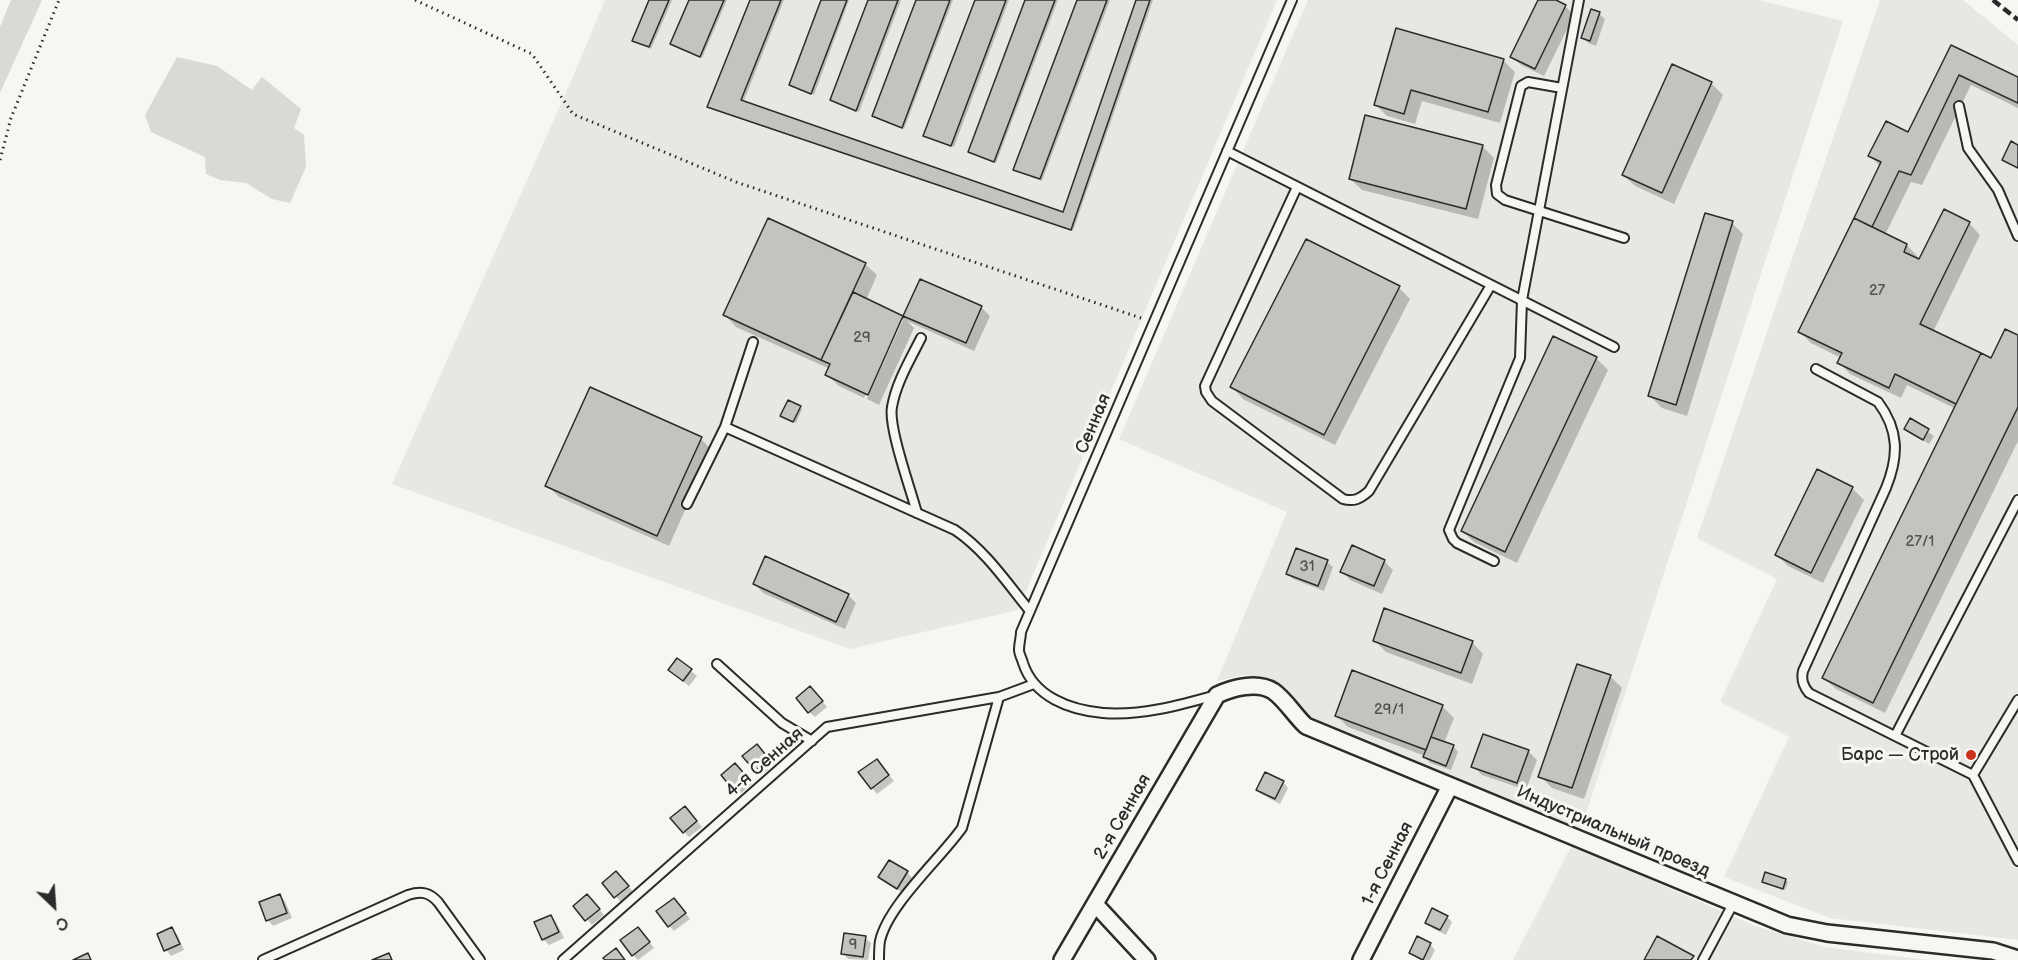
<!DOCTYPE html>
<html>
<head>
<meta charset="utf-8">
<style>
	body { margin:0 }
	#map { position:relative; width:2018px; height:960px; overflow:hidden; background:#f6f6f2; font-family:"Balsamiq Sans",sans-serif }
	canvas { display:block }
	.north { position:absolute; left:24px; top:876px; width:60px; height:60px; -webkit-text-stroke:4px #f6f6f2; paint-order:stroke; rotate:155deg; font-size:16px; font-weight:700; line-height:24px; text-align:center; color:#2b2b2b }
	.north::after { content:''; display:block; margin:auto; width:21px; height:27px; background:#2b2b2b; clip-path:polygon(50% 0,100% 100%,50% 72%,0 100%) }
</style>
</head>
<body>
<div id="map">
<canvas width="2018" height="960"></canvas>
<div class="north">С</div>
</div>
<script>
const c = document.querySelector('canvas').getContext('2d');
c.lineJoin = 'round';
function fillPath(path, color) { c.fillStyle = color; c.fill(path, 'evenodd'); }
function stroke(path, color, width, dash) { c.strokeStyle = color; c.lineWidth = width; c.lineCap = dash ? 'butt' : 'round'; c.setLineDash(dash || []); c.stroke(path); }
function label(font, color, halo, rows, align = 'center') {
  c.font = font + ' "Balsamiq Sans",sans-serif'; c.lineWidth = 6; c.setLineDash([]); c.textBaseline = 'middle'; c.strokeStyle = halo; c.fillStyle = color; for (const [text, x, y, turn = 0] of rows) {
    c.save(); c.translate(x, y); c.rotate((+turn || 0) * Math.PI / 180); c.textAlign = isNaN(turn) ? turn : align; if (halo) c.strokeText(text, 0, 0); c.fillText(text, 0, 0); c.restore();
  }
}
fillPath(new Path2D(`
	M605,0H1277L1018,610L850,649L392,484L572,79Z
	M1308,0H1759L1843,21L1581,829L1309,718L1290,692L1265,677L1243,675L1217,681L1287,512L1119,439Z
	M1880,0H1963L2018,45V940L1830,918L1724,877L1789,737L1720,702L1777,579L1697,538Z
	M1572,845L1755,926L1825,947L1927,960H1513Z`), '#e7e7e3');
fillPath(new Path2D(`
	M11,0H42L0,93V27Z
	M177,57L217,66L252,90L262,77L301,109L294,128L304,135L306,167L290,203L272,199L246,183L220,180L206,174L205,157L151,132L145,115Z`), '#d9d9d5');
fillPath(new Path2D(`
	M651,0H672L651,49L634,40Z
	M691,0H727L702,58L672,44Z
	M751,0H784L743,103L1064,213L1137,0H1153L1073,231L711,109L709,106Z
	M823,0H849L814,95L791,85Z
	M870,0H901L859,112L832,100Z
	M918,0H953L904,129L874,116Z
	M976,0H1009L954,147L928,138Z
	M1027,0H1058L996,163L969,152Z
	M1079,0H1110L1042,181L1017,171Z
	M1540,0H1552L1565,6L1574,15L1544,76L1521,65L1512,57Z
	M1599,14L1605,19L1596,46L1588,43L1583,38Z
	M1397,30L1503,60L1515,72L1500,123L1422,101L1415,124L1387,116L1376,105Z
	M1952,47L2018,79V108L1971,85L1922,185L1911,182L1885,235L1907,245L1918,257L1917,260L1920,261L1969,223L1980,235L1933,332L1992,360L2018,337V441L1885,713L1836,689L1824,678L1956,409L1907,385L1901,398L1850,374L1839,362L1841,358L1811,343L1800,332L1880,166L1870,156L1909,134Z
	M1711,83L1723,95L1674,204L1635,186L1623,175Z
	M1482,146L1494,158L1478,219L1362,190L1350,179Z
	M1732,223L1743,234L1687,416L1662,408L1650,396Z
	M865,264L877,275L866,300L904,318L920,281L981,307L990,316L974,351L907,321L914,328L879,405L867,399L903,320H900L864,398L839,386L827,375L830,369L736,327L725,315Z
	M1399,288L1410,299L1335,445L1243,399L1232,387Z
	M1596,358L1608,370L1517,563L1474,542L1462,531Z
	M800,407L802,409L796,423L785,418Z
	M1911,420L1934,436L1929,444L1906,429Z
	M701,439L712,450L669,546L559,497L547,485Z
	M1818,471L1852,488L1864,500L1823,583L1788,566L1777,555Z
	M1384,561L1393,570L1382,594L1350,580L1342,571Z
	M1327,562L1333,567L1324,591L1293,579L1288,574Z
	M755,584L848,595L856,603L845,629L763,593Z
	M1374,640L1472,642L1483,654L1472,684L1386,652Z
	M678,660L697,676L689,686L675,675Z
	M1610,676L1622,688L1584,799L1552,788L1540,776Z
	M816,693L827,707L815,717L809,712Z
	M1442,706L1454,718L1444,743L1453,746L1458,752L1451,770L1430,763L1425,756L1348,727L1336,715Z
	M1528,751L1537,760L1526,790L1482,775L1473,766Z
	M762,752L773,765L761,776L756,770Z
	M877,760L894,781L877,794L872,788Z
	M741,770L752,784L740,794L735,789Z
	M1283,782L1288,788L1280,804L1263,795L1257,790Z
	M690,813L702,827L689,837L684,832Z
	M907,872L912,878L903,893L880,877Z
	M622,878L633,892L621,902L604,883Z
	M1785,880L1788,882L1785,890L1764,882Z
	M280,896L285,901L292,918L273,926L268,920Z
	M593,901L604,915L592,925L575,906Z
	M679,905L690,919L674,931L669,926Z
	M551,916L556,922L564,938L549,945L543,939Z
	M1447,917L1452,922L1446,935L1432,928L1427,922Z
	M172,929L177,934L184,950L171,956L166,950Z
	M643,934L654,948L638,960L633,955Z
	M865,938L871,943L868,960L848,959L843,953Z
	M1430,944L1435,950L1430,960H1420L1411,953Z`), '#0003');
const building = new Path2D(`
	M649,0H669L649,47L632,41Z
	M689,0H724L700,57L670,44Z
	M750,0H781L741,100L1063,212L1136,0H1150L1071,230L707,107Z
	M821,0H847L811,94L789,85Z
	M868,0H898L856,111L830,100Z
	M916,0H950L902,128L872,116Z
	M975,0H1006L951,146L923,136Z
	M1025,0H1055L994,162L968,152Z
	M1077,0H1107L1040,179L1013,170Z
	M1538,0H1556L1566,5L1535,69L1510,57Z
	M1591,9L1600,12L1590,41L1581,38Z
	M1396,28L1504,59L1488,112L1411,90L1404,114L1374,105Z
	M1951,45L2018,77V103L1959,75L1911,175L1899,171L1872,227L1854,218L1881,162L1868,156L1886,121L1908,132Z
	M1672,64L1712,82L1662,193L1622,175Z
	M1365,115L1483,145L1466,209L1349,179Z
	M2011,141L2018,145V168L2002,160Z
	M1944,209L1970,222L1920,324L1981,353L1956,404L1895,374L1889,388L1837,363L1842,353L1798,332L1854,218L1907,244L1904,252L1919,259Z
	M1705,213L1733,221L1676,405L1648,396Z
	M768,218L866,263L821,360L723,315Z
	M1306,239L1400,286L1324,435L1230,387Z
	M920,279L982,306L966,343L903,316Z
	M853,292L903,316L868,395L825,375L830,364L821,360Z
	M2005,329L2018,335V407L1873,703L1822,678L1981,353L1991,358Z
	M1553,336L1597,357L1505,552L1461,531Z
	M590,387L702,437L657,536L545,486Z
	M788,400L801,406L793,422L780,416Z
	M1910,418L1929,429L1923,440L1904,429Z
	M1817,469L1853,487L1811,573L1775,555Z
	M1352,545L1385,560L1374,586L1340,572Z
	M1296,548L1328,560L1318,586L1286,574Z
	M765,556L849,594L836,622L753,584Z
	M1384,608L1473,641L1461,673L1373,641Z
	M677,658L692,669L683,681L668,670Z
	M1577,664L1611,675L1572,788L1538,777Z
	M1352,670L1443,705L1426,750L1335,716Z
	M810,686L823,701L808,713L796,698Z
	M1483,734L1529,750L1517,783L1471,767Z
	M1431,737L1454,745L1446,766L1423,757Z
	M757,744L769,759L755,771L742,756Z
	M877,759L889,775L871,789L858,772Z
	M735,763L748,778L733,790L721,775Z
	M1265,772L1284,781L1275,799L1256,790Z
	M685,806L697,821L683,833L670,818Z
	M889,860L908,871L897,889L878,877Z
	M616,871L629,886L614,898L602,883Z
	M1765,872L1786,879L1783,889L1762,882Z
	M280,894L287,913L266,921L259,902Z
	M587,894L600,909L585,921L573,906Z
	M674,898L686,913L668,927L656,911Z
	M1432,908L1448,916L1440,930L1425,923Z
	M551,915L559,932L542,940L534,922Z
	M172,927L180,944L164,951L157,934Z
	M638,927L650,942L632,956L620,940Z
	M844,933L866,936L863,957L841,954Z
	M1417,936L1431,943L1423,960L1409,953Z
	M1657,936L1694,956L1691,960H1644Z
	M616,948L625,960H605L603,958Z
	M88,953L91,960H73Z
	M389,953L392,960H372Z`);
fillPath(building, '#c3c3c0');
stroke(building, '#2b2b2b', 1.5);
const service = new Path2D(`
	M1562,88L1528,82L1521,86L1496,185L1497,194L1505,200L1624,238
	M1959,106L1968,148L1998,190L2018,236
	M1227,151L1614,347
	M1297,187L1205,386L1206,392L1212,401L1343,499C1354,502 1360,499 1369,491L1491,285
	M753,342L725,427L955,530C986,551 1007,583 1030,611
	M1816,369L1878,402C1899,430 1899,456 1886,488L1803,671C1801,680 1803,686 1809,693L1973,775L2018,861
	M687,504L725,427
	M917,513C911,490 888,427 892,407C896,383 910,360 921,338
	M1494,561L1457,543L1453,539L1449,530L1520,358L1522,300L1579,0
	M717,664L782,723L812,741
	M1216,695C1181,705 1141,716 1103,713C1070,710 1034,697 1023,663C1022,659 1019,654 1019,650C1019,644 1021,637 1021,632L1292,0
	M1895,736L2018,500
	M1973,775L2018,700
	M263,960L408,895C421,891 429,892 438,902L480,960
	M563,960L827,727L999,697L1034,684
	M879,960C879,954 879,947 880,941C888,905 940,859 962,828L999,697
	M1703,960L1733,904`);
const minor = new Path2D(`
	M1095,904L1147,960
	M1062,960L1217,695C1232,688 1257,681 1273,691C1286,700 1294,715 1306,726L1787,925L1827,933L1993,951L2018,959
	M1361,960L1450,786`);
stroke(service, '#2b2b2b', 12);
stroke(minor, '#2b2b2b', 20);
stroke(new Path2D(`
	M415,0L532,54L573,114L736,182L1144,319
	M0,160L11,118L59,0`), '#2b2b2b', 3, [1.5, 4.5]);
stroke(service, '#f6f6f2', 8);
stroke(minor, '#f6f6f2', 15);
stroke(new Path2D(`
	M1993,0L2018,20`), '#2b2b2b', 4.5, [9, 4.5]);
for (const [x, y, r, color] of [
	[1971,755,6,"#c8321e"]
]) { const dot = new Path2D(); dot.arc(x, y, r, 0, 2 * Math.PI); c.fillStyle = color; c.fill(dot); stroke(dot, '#f6f6f2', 2); }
label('15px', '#515150', null, [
	["27",1877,291],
	["29",862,338],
	["27/1",1920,542],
	["31",1307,567],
	["29/1",1389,710],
	["9",853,945]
]);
label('18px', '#2b2b2b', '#f6f6f2', [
	["Сенная",1094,424,-67],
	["4-я Сенная",765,763,-41],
	["2-я Сенная",1123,817,-60],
	["Индустриальный проезд",1613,832,23],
	["1-я Сенная",1388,864,-63]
]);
label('18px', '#2b2b2b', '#f6f6f2', [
	["Барс — Строй",1959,755]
], 'right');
</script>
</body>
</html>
